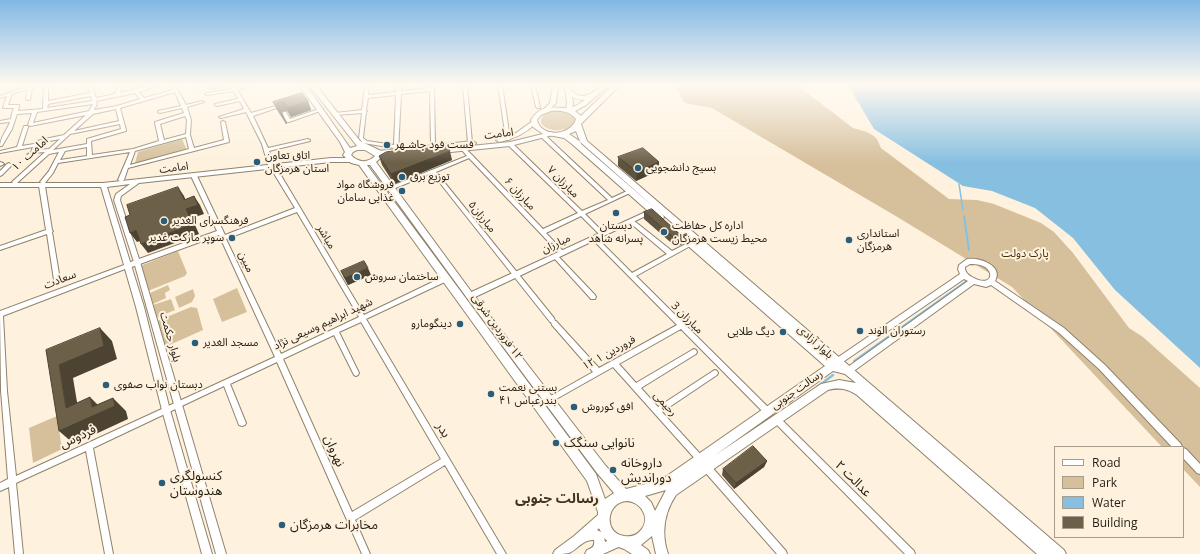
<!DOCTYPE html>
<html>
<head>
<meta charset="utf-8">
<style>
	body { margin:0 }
	#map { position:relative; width:1200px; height:554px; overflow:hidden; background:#fef2de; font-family:"Open Sans",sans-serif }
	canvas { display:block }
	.legend { position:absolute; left:1054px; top:446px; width:130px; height:92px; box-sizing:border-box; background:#fef2de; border:1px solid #a69d8d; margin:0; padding:5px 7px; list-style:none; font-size:12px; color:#231d14 }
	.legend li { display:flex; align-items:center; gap:8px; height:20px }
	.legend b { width:20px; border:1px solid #a69d8d }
</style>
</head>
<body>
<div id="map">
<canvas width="1200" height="554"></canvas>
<ul class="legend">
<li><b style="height:5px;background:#fff"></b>Road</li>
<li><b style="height:11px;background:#d6c09c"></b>Park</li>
<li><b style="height:11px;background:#87bfe1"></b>Water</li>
<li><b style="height:11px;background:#6d6049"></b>Building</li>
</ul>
</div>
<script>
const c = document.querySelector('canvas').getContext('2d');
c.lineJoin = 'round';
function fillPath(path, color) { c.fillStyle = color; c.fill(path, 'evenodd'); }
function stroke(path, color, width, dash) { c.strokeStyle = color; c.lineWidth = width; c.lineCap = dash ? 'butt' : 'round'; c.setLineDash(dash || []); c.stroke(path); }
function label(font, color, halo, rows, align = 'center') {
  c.font = font + ' "Open Sans","Noto Sans Arabic",sans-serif'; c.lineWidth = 4; c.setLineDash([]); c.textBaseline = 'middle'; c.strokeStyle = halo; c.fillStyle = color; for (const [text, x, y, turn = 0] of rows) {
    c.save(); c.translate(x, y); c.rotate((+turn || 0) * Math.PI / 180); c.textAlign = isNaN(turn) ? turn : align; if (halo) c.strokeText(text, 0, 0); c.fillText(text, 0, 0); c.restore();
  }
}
fillPath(new Path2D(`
	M674,85H797L853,128L867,132L874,136L877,139L881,148L949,199L977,200L994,204L1041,223L1054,232L1073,253L1129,328L1143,337L1200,388V487L1183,469V447H1162L1012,287L899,218L712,108L685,103Z
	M554,111C562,110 570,111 575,118L573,124C565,132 548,133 541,123C540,115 548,112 554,111Z
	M182,139L187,150L135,163L138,152Z
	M178,251L187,273L185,276L148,291L140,266Z
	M168,285L170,290L165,293L166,298L153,304L150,293Z
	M237,288L247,312L222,322L213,299Z
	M193,289L195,296L192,302L179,308L175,297Z
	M171,299L175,310L156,318L153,305Z
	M191,307L197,308L203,330L165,347L157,321Z
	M57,416L62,449L33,463L29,428Z`), '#d6c09c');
fillPath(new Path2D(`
	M848,85H1200V368L1115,290L1073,238L1035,208L992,191L963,186L874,129Z`), '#87bfe1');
stroke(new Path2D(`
	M959,184L963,210`), '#87bfe1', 1.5);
stroke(new Path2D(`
	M964,216L969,250
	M854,361L968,280`), '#87bfe1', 2);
stroke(new Path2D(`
	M817,387L833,375`), '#87bfe1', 2.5);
const minor = new Path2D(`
	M28,85H38L32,88L30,100H28L26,99L27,89L12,94L8,105H19V106L18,111L43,109L44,85H48V101L90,93L88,85H92L96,98L115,94L118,85H122L120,93L151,85H159L139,92L144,98L173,90L171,85H175L186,105L202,101L204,102L187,107L191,120L190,135L194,148L224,140L221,122L223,121L225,122L229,141V142L128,168L124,180L121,182L118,180L130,152L58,163L53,173L45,183L43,184L40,182L49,171L59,152L49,154L17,183H13L12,182L13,181L45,152L31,153V152L33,147L0,153V151L17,147L24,126H28V127L22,146L34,144L40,140L64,135L86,115L30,126L28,125L32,113L17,114L12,129L2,146H0C0,138 7,130 10,122L0,123V121L11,119L12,113L14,108H3V107L7,96L0,98V96L28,86ZM175,92L181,106L158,111V112L160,113L182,108L184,113L155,122V123L159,141L133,149L92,155L91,141L126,131V130L120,108ZM135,93L140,99L117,106L94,110L97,104L96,101ZM91,96L92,101L47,108L48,104ZM93,104L89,111L33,123L37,112ZM116,109L119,121L74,131L93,114ZM185,116L187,120L186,134L164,140L160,124ZM120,124L121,129L87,139V144L53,150L70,134ZM186,137L189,149L130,165L135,151ZM60,139L49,149L36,150C40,141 51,141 60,139ZM87,147V156L60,160L65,151Z
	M197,85H201L202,87L198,88Z
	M218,85H229L210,89L208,88Z
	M230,85H234L236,88L242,85H249L238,91L251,113L283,104L285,105L253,116L268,148L308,139L310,140V141L269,151L273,164L272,165H268L262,144L246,112L221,118L219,117L244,109L240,101L217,106L215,105V104L238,99L234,91L207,95L205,94L207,93L232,89Z
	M365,85H369L368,95L396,92L397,85H401V91L430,88V85H434L435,148H433L431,147L430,91L401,94L398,152H394V148L363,143L359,138L362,113L335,115L333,114L335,113L362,110ZM396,95L394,145L367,141L363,138L366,112L367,111L366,110L368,98Z
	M463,85H467L472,143L470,144L468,143Z
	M498,85H502L510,139L508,140L506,139Z
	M531,85H535L540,107V108H538L536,107Z
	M319,109H323V110L289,122H287L282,113L284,112H286L290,119Z
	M542,136H546L612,198L629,190L631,189L634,191L585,214L605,234L604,235H600L581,216L546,233L564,252L565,253L564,254H560L469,158L436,172L554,318L555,321H556L599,368L677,325L592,239L591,238L592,237H596L632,273L667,254L629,222L628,221L629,220H633L672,251L688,243H692L693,244L692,245L636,276L770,409L771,411L770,413L767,414L764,413L681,329L619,364L636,383L692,350L694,349L696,350L697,352L696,354L641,388L658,407L713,371L715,370L717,371L718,373L717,375L662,412L703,457L704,459L703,461L700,462L697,461L613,367L551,402L549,403L547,402L545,400L547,398L593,372L552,325L551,322H550L432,173L393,189L391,190L388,188L389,187L467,156L461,149L463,148H465L472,155L543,229L578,213L508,145V144L510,143H512L582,211L608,200L542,138Z
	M0,162L3,163L4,164L0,166Z
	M9,163L12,165L2,175L0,176V171L7,164Z
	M273,165L276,167L364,315L445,276H449L450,278L449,280L366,319L506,554H497L445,465L355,520L370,554H362L277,362L230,384L246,423L245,425L242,426L239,425L224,386L93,448L113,554H105L86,451L16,483L23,554H15L9,487L0,491V483L8,479L1,391L0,314H2L3,316L7,391L16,476L275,357L219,235L129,268H127L124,266L125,264L217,231L191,176L192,175L194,174L197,176L225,235L295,208L270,167ZM297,212L359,317L281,354L226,239ZM361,322L441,459L352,512L283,359L334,335L354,375L356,376L358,375L359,373L339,332Z
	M42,184L45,186L52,230L53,231L52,232L60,280L57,282L54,280L47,234L0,250V246L46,230L39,186Z
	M555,254L557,255L595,295L596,297L595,299H591L553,257L552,256Z
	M777,417L780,418L914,551L915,554H905L774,422L773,420L774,418Z
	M707,464L710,465L786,551L787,554H777L704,471L703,468L704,465Z`);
const tertiary = new Path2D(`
	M553,85H558L556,103L548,111H544V109L550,103Z
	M565,85H570L573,103L572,111L569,113L566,111L567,103Z
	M534,120L537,122L536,123C525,134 514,139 499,142L496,140L516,133Z
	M551,132L554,134L553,135L510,146L441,153L438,151L441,149L510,142Z
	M473,141L476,143L475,144L378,155L375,153L378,151Z
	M331,158H350L353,160L350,162H331L139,183L121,196L120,200L140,262L226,554H216L134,262L114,200L116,194L130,184L107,187L144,307L170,410L212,554H202L162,410L136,307L125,269L0,317V311L124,265L101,187H0V183H103Z
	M652,209L654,210L655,211L654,212L473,298H467L466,296L467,294Z
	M967,259C978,257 1004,265 995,281L1064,328L1105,365L1181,444L1182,447H1172L1099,369L1058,332L991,285L986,287L974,284L851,373L848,374L845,373L844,371L845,369L968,281L964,279L840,364L837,365L834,364L833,362L834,360L960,274L958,269L959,265ZM970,264C973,264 977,264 980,265C996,269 993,289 972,277C967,274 965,272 965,267Z
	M1183,448L1186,449L1200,464V474L1197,473L1183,458Z`);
const secondary = new Path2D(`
	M603,513L607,514L608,518L607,522L597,530L603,533L605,542L619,535L623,537L625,541L623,545L603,554H585L587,550C592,548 595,547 594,540C583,539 578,549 569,553C565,554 558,554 553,554L555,550L574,536L599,514Z`);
const primary = new Path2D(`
	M299,85H306L350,148L357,146L309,85H316L360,141L381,151L383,156L376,162L473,294L605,465L626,489L661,480L825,366L671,231L670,229L671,227H677L581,144L576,131L569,134L578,140L663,215L664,217L663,219H657L572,144L564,138L543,134L533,127L531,120C541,104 552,108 568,108C573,108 581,103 585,100C576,100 570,97 565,90L568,88C571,89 573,92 576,94C585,100 595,91 602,85H609L586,105L575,111L581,116L613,85H620L581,124L587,141L1064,550L1066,554H1037L857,395C848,389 840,387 828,390L676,495C664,513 661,533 668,554H656L652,536L641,545L648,550L650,554H632L624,549L611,544L604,538L598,526V512L587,481L359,165L351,163L343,155L345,152L340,142ZM551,111C561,110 569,111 576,119C571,136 541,138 537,120L541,115ZM357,150H365L375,156C368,163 358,163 351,155L353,152ZM367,165H370L467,298L597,473L614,493L605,499L596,474ZM833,371L845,374L856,383L839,380L821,384L714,456ZM666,490L655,511L651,502L645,496ZM627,501C641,502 651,518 641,530C636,536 631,537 624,536C603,533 606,502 627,501Z`);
stroke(minor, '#90826b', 2);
stroke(tertiary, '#90826b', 2);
stroke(secondary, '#90826b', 2);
stroke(primary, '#90826b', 2);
fillPath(minor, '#fff');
fillPath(tertiary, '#fff');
fillPath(secondary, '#fff');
fillPath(primary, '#fff');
fillPath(new Path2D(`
	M308,101L311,110L291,117L287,111L281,112L287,124H286L277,110L273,102Z
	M379,156L452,160L394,184L382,165Z
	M618,157L659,162L658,171L636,181L618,166Z
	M644,212L682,244L676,247L644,219Z
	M341,271L371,275L348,285L344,278Z
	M767,461L764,467L734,489L722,475L723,469Z`), '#5e533f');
fillPath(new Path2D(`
	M308,101L311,110L291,117L287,108Z
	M282,115H283L287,124H286Z
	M450,151L452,160L394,184L391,174Z
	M659,162L658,171L636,181L637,172Z
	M178,187L184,196L189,208L194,196L200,205L204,214L192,218L199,234L148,253L141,244L186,209L184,200Z
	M136,230L143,240L137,242L130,233Z
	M683,237L682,244L676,247L677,240Z
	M368,268L371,275L348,285L345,278Z
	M100,328L112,341L117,359L73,378L80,420L66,408L59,365Z
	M90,397L103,410L113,398L126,411L128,419L74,444L59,431L92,407Z
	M767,461L764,467L734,489L736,483Z`), '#4c4333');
const building = new Path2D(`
	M302,93L308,101L287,108L284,102L278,103L277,105L283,115H282L273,102Z
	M448,145L450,151L391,174L379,156L386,152Z
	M643,148L659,162L637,172L618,157Z
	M178,187L184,200L194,196L198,205L186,209L193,224L141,244L136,230L130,233L125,217L130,215L127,205Z
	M652,209L683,237L677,240L644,212Z
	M364,261L368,268L345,278L341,271Z
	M100,328L104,346L59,365L66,408L90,397L92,407L113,398L115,406L59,431L46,350Z
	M753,446L767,461L736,483L723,469Z`);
fillPath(building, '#6d6049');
stroke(building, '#4c4333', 1);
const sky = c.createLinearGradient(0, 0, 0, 163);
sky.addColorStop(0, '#81b8e5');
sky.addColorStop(0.52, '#fff9f0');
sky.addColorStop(1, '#fff9f000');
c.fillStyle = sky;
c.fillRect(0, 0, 1200, 163);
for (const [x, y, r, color] of [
	[387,145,4,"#295d7a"],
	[257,162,4,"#295d7a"],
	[638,168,4,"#295d7a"],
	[402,177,4,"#295d7a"],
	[402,191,4,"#295d7a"],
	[616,213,4,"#295d7a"],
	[164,221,4,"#295d7a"],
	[664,232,4,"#295d7a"],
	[232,238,4,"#295d7a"],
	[849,240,4,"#295d7a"],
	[357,277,4,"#295d7a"],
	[460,324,4,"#295d7a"],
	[860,331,4,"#295d7a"],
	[783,332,4,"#295d7a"],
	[195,343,4,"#295d7a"],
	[106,385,4,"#295d7a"],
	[491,394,4,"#295d7a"],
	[574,407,4,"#295d7a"],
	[556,443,4,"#295d7a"],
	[613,470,4,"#295d7a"],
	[162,483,4,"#295d7a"],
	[282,525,4,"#295d7a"]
]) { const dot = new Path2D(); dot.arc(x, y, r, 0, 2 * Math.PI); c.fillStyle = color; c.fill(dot); stroke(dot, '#fef2de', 1.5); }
label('11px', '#231d14', '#fef2de', [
	["امامت",499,134,-7],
	["امامت ۱۰",30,154,-42],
	["امامت",174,168,-7],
	["مبارزان ۷",563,182,45],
	["مبارزان ۶",520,194,47],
	["مبارزان۵",482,217,51],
	["مباشر",326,237,59],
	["مبارزان",556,244,-25],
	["مبین",246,262,65],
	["سعادت",60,280,-21],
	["مبارزان 3",687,318,45],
	["شهید ابراهیم وسیعی نژاد",323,324,-25],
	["١٢ فروردین شرقی",497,327,54],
	["بلوار حکمت",170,337,74],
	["بلوار آزادی",815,342,42],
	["۱۲ فروردین ۱",609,353,-29],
	["رسالت جنوبی",797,390,-35],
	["رحیمی",665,404,48]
]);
label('11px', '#231d14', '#fef2de', [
	["فست فود جاشـهر",395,145],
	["اتاق تعاون",265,156],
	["استان هرمزگان",265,169],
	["بسیج دانشجویی",646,168],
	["توزیع برق",410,177],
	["فروشگاه مواد",394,185,"right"],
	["غذایی سامان",394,198,"right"],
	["فرهنگسرای الغدیر",172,221],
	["دبستان",616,226,"center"],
	["پسرانه شاهد",616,239,"center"],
	["اداره کل حفاظت",672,226],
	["محیط زیست هرمزگان",672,239],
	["استانداری",857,234],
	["هرمزگان",857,247],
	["سوپر مارکت غدیر",224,238,"right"],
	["ساختمان سروش",365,277],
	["دینگومارو",452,324,"right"],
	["رستوران الوند",868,331],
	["دیگ طلایی",775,332,"right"],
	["مسجد الغدیر",203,343],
	["دبستان نواب صفوی",114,385],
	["بستنی نعمت",499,388],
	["بندرعباس ۴۱",499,401],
	["افق کوروش",582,407]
], 'left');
label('11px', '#442f04', '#fef2de', [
	["پارک دولت",1025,254]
]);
label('13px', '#231d14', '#fef2de', [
	["بدر",443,430,59],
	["فردوس",78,437,-25],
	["نهروان",334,451,66],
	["عدالت ۲",853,479,45]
]);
label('13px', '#231d14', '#fef2de', [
	["نانوایی سنگک",564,443],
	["داروخانه",621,463],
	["دوراندیش",621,478],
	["کنسولگری",170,476],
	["هندوستان",170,491],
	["مخابرات هرمزگان",290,525]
], 'left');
label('bold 14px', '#413420', '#fef2de', [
	["رسالت جنوبی",557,499]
]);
</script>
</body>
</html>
